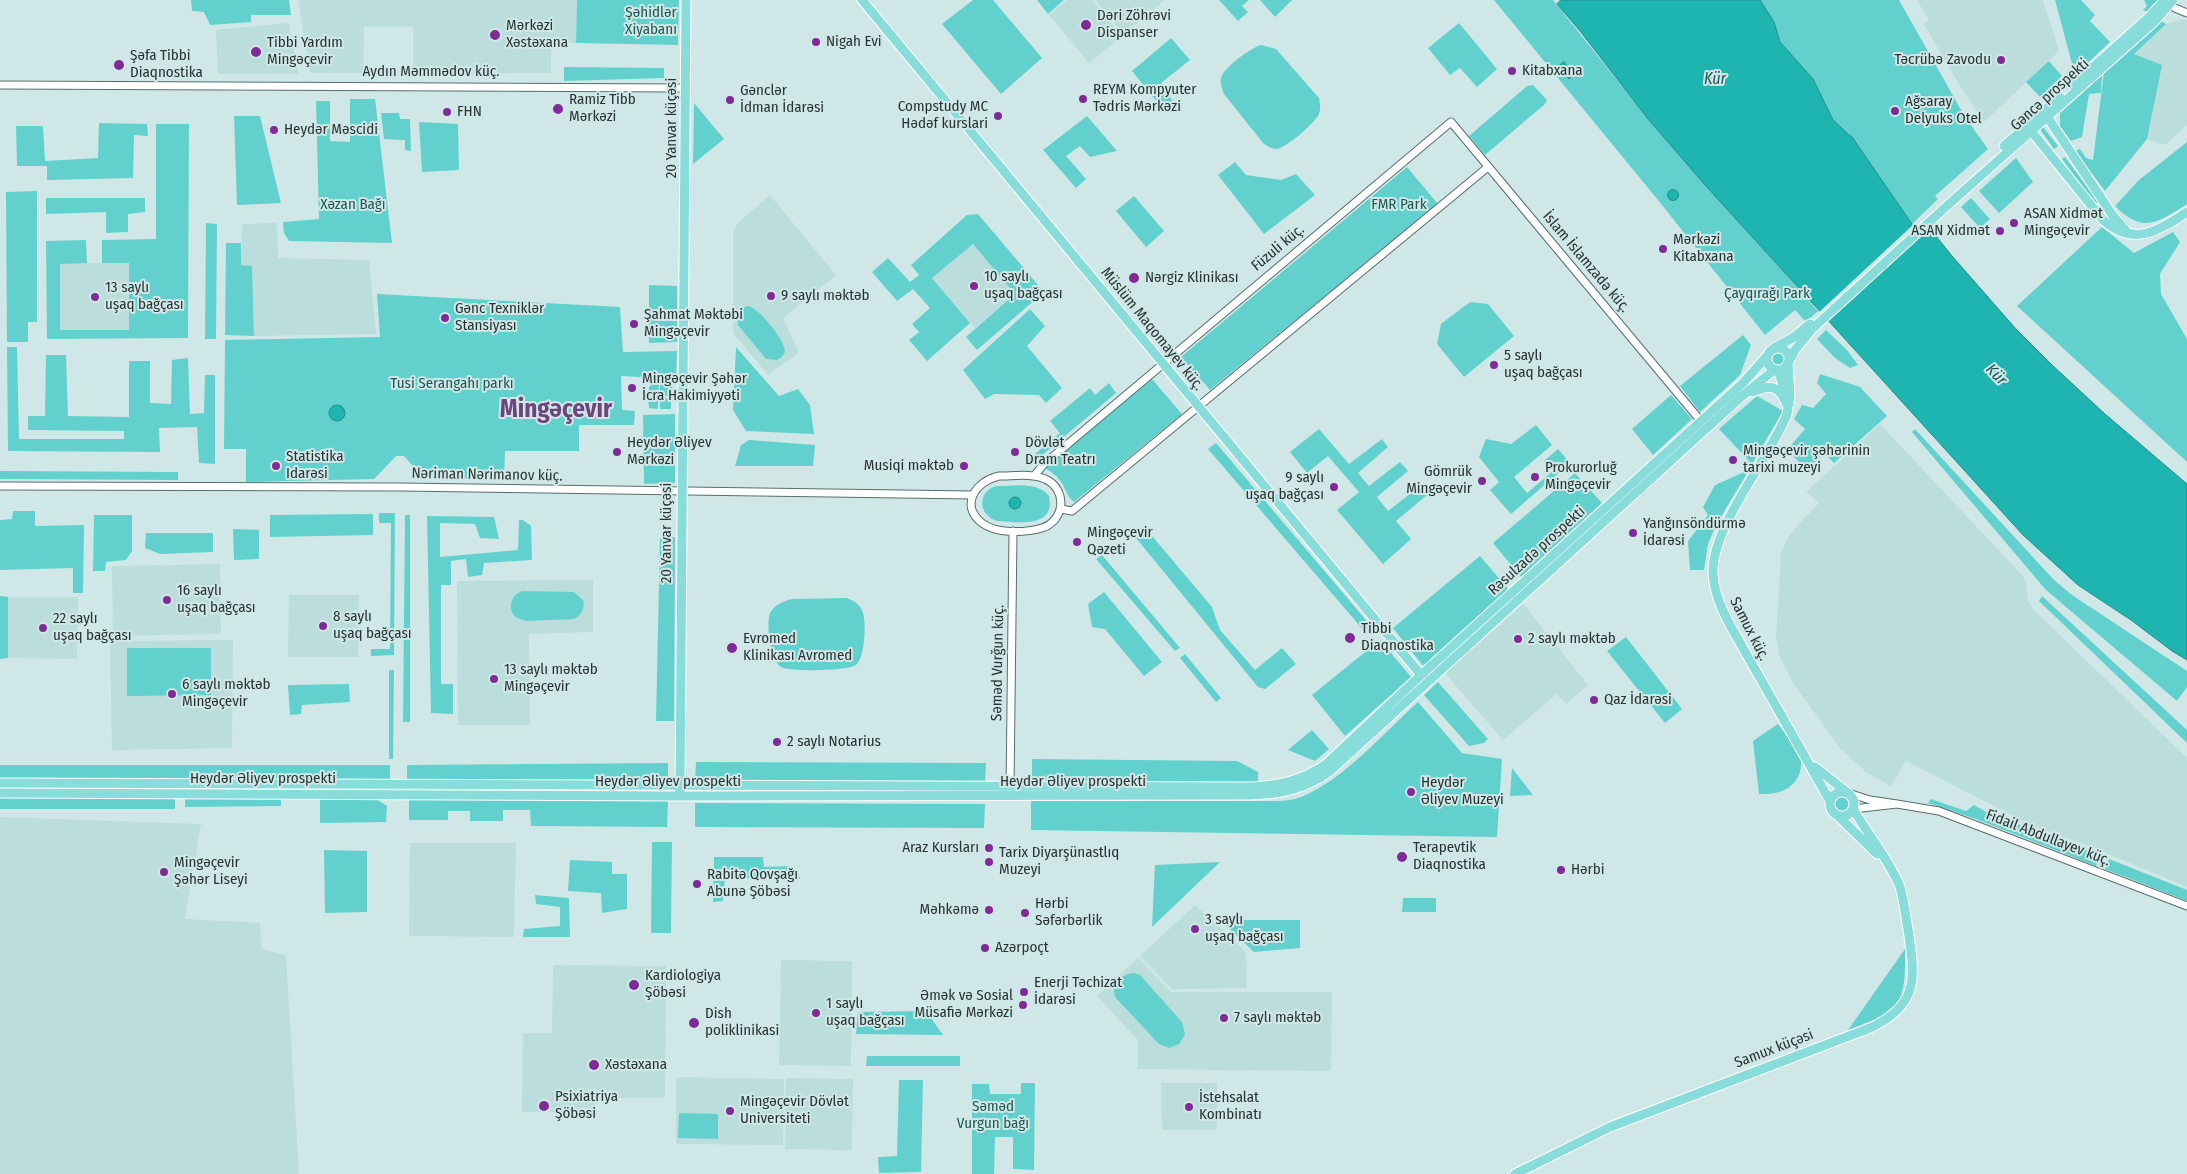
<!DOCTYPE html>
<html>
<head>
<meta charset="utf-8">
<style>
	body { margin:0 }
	canvas { display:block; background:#cfe8e7 }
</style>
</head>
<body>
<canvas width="2187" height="1174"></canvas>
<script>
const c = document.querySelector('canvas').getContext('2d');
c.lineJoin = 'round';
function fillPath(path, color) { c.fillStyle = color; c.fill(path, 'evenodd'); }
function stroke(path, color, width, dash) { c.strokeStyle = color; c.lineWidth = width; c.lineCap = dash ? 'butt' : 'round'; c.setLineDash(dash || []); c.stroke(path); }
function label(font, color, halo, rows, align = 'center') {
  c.font = font + ' "Fira Sans Condensed",sans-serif'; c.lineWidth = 4; c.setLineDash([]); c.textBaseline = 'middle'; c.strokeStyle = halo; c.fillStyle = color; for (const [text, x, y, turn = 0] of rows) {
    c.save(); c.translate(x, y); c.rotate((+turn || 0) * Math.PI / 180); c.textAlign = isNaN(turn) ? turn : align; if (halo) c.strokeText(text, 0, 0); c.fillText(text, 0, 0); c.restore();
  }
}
fillPath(new Path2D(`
	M298,0H577L576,43H551V73L413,74V27H364L363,73H310Z
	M1067,0H1092L1122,36L1089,63L1049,15Z
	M1095,0H1165L1124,34Z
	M1917,0H2043L2059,51L1984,122L1960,86L1924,24L1929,20Z
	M2182,19L2187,20V125L2165,145L2147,139L2161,65L2134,54L2166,24Z
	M289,23L298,74H218L216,30Z
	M770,195L836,275L783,318L799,353L768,375L733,333V233L737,224Z
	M277,223L278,258L369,260L376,334L254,336L252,266H241L242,224Z
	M973,244L1016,294L975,328L932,278Z
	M60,263H129V330H60Z
	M1880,424L2022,575L2026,583L2028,601L2033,609L2187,758V887L2097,849L2033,826L1906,761L1891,786L1866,772L1840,748L1793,683L1779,655L1776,637L1781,553L1787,539L1798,525L1819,503L1806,492Z
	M220,564L221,634L113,636L112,566Z
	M593,580V632L529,634L530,725H458L457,581Z
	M289,595H359L358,657H288Z
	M8,597H78L77,659L8,658Z
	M1523,604L1588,685L1566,704L1557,694L1503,740L1445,673Z
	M233,640L232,748L112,750L110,641Z
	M0,817L201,824L185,919L260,923L262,949L286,955L299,1174H0Z
	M410,843H516L514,937L409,936Z
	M1195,905L1246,952L1247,988L1172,989L1140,956Z
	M1138,958L1171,992H1332L1331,1071L1138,1069V1040L1097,996Z
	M781,960L852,961L851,1066L779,1065Z
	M553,965L666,966L665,1098H595L594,1113L522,1112L523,1033H552Z
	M676,1077L784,1079L783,1145L676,1144Z
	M786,1078L853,1079L852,1150L785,1149Z
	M1161,1083H1217V1130H1162Z`), '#bbdddb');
fillPath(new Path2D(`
	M191,0H289L291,15H251V22L210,25L204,12L192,11Z
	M577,0H679L678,45L576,43Z
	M973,0H993L1042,58L1001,94L942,24Z
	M1037,0H1064L1048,14Z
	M1219,0H1249L1242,6L1248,12L1238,21Z
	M1260,0H1292L1275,17Z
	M1494,0H1553L1648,119L1818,311L1806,322L1795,310L1765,335L1662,205Z
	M1760,0H1899L1965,117L1988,149L1935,196L1938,199L1912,224L1849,133L1833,120L1813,79L1780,42L1774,22Z
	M2055,0H2081L2095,15L2090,21L2110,42L2075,75Z
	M2144,0H2159L2147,12L2143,10L2147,6Z
	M2161,21L2166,24L2134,54L2162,65L2147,139L2105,191L2075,151L2080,149L2086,158L2093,160L2104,72Z
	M1459,23L1497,69L1477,87L1460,68L1450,75L1428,48Z
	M1171,38L1190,60L1161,83L1175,105L1166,113L1132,71Z
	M1261,45L1276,49L1319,98C1320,104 1321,108 1319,114C1316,122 1286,148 1277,149C1272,149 1267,146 1263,143L1224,94C1222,89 1220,83 1221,78C1224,67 1251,48 1261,45Z
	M2049,61L2062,76L2040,97L2026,82Z
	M564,67L664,68V78L564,81Z
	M2102,75L2101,93L2089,94L2082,137L2071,141L2060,126V113Z
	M1533,85L1547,100L1545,104L1485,155L1469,136L1527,86Z
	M350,99H375L392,243L289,241L284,233L283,222L319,219L316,101H330V141L350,142Z
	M694,103L724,139L693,164Z
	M381,113H399L400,119H410L411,151L405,150V140L384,139Z
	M234,116H260L281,203L237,205Z
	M1087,116L1117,151L1090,157L1080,146L1066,156L1086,179L1076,188L1043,150Z
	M419,122L458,124L459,170L422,172Z
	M99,123L147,124L148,136L134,135L133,178L47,180V166H17L16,126H43L45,161L98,158Z
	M156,124H189L188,338L47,339L46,241L86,240L87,263L60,264V330H129V263H102V240L156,239Z
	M2043,127L2058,146L2054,149L2040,129Z
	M2187,142V204C2157,223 2143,234 2115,206L2139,180Z
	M2065,157L2098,202L2095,204L2062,159Z
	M2016,158L2033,182L1999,213L1979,191Z
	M1235,162L1246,175L1281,180L1296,174L1315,195L1264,234L1218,175Z
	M1407,167L1438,204L1210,390L1181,357Z
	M37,191V322H28V342H7L6,192Z
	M1134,196L1164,231L1146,247L1116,211Z
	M46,198H145V212L128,214V232L106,233V212L46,214Z
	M1971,198L1990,219L1980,228L1961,207Z
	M978,214L1044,292L977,350L966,337L1015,294L973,244L932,278L970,323L927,361L909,340L919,332L912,324L930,308L913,289L897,301L872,272L888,258L910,282L919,275L911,265L967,215Z
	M206,223L217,224L216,339H205Z
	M2102,227L2134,253L2173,232L2180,242L2160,274L2161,294L2187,339V462L2017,306Z
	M226,243H241V265L252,266L254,336L225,335Z
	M649,285L677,286V342L649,343Z
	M377,294L620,307L623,352L677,351L676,379L621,376L622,410L635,411L634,425H579V451H505L504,479L424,478L404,456H396L374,479L246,482V449H224L225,340L380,337Z
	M1470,302L1488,304L1514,336L1464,377L1437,344L1441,324Z
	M748,306C759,308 785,340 785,352L782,357L777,360L766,359L738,325L737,313L742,308Z
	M1030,309L1045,326L1027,346L1062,388L1046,403L1039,395L994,394L985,399L963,370Z
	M1826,330L1847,350L1858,365L1850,368L1835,358L1817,339Z
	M1743,335L1751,345L1740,375L1700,412L1680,386Z
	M7,347H17L19,439H124V431L28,430V416H45L46,355H66L68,416L129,417V361H150V403L171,404L172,360L188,358L190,414L204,413L205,375H215V464L199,463L197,427L159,428L160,452L8,451Z
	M736,347L779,396L798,389L810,405L814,434L746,431L733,410Z
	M1772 359a6 6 0 1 1 12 0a6 6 0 1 1-12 0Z
	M1820,374L1860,387L1887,416L1834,463L1824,453L1807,470L1787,450L1805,429L1794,419L1802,405L1813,408L1826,394L1817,383Z
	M1152,379L1182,414L1074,502C1066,496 1065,485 1058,478C1054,473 1049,472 1045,467Z
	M1109,383L1116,393L1033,463L1029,459L1060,433L1050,421L1090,388L1095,395Z
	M652,384H659V393L655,396H649V387Z
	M660,384L672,385V396H663L660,393Z
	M1671,395L1692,419L1653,455L1632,429Z
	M1757,396L1783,411L1752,464L1719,429Z
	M648,398H655L658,401V409L649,408Z
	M663,398H671V409H660V401Z
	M675,414V483L644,484L643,415Z
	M1536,425L1552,445L1514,477L1527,493L1553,471L1544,461L1558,449L1570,463L1511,514L1490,490L1499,482L1479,457L1486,439L1511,444Z
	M1319,429L1349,464L1382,439L1388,447L1358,473L1369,486L1400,462L1408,471L1377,497L1388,511L1420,486L1427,495L1396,521L1411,539L1383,564L1337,510L1359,492L1328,456L1307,473L1290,452Z
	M1915,429L2054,580L2072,595L2187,671V687L2177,701L2046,590L1912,432Z
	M749,440L815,445L813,466H735L741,445Z
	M1216,443L1371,626L1365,632L1208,449Z
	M1749,470L1716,525L1708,544L1704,570H1690L1688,541L1708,515L1703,507L1715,485Z
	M0,471L178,472V480L0,479Z
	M1575,473L1602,503L1521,577L1493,543Z
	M996,486C1014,486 1037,481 1049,496C1056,529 1017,522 997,521C978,515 977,492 996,486Z
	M13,511H35V526L84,525L83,593H73V568L0,570V520L12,519Z
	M379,513H395L394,655L371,656V649H390L391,523H379Z
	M373,514V535L270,537V515Z
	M94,515H132V551L126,560L106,562L105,571H93Z
	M405,515H410V722H403Z
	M427,516L494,517L499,539L480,538L475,524L440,523V557L518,550L519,520H523L531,526L532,560L484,563L482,575L468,577L466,559L451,561V585H441V684H453V714L431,713Z
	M233,529L259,530V559L234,560Z
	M1147,530L1212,607L1220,630L1255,670L1282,648L1296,664L1265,689L1258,687L1136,538Z
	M146,533H213V552L160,554L145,548Z
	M675,537L674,721H656L660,538Z
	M1102,555L1180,648L1175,651L1096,559Z
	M1480,556L1509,590L1424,667L1393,628Z
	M522,591L574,592L583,600C585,608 582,615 574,619L526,621L517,618L513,614C508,604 512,595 522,591Z
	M1104,592L1162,662L1144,676L1105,629L1092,627L1088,604Z
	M0,596L8,597V658L0,659Z
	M2042,596L2187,730V743L2039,601Z
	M847,598C854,601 859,604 862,610C867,620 865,658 856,665C847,671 791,672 781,667C770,660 766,624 770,613C774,605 784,601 792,599Z
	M1626,637L1682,709L1665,723L1607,651Z
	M1380,640L1411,677L1345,736L1312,695Z
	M127,648H211V695L127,696Z
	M1185,654L1221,698L1216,702L1180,658Z
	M389,670H394L393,759H389Z
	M1438,682L1488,739L1484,743L1469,746L1424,695Z
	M349,684L350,702L302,705L301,714L290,715L288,685Z
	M1418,702L1462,753L1502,759L1497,837L1031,830V801H1259C1273,801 1288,802 1301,797C1342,781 1385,732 1418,702Z
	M1778,724C1785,734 1795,745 1800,757C1802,762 1801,767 1800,772C1794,790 1777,795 1759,794L1753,741Z
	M1312,730L1329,749L1315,761L1288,750Z
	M1032,759L1237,761L1258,772V782H1032Z
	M696,762L986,763L985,783L695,782Z
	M668,763V781L407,780V765Z
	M0,765H390V781L0,780Z
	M1512,768L1533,795L1510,796Z
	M1835 804a7 7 0 1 1 14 0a7 7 0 1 1-14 0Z
	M0,798H175V809H0Z
	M281,798V806L185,807V799Z
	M320,799H376L387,806L386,822L320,823Z
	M409,799L668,801L667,827L531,826L530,810H503V821H470V811H448V820H409Z
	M1931,799L1966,811L1974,805L1986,812L2100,855L2096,866L1976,819L1928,803Z
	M695,803L985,804L984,828L695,827Z
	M652,842H672L671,933H651Z
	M324,850L367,851V912L325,913Z
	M714,857H763L764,867L791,866L801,879L725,878L723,901L713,902Z
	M2109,859L2187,890V901L2105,869Z
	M570,860L612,862V874H627V909L602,913L601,893L568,891Z
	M1220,862L1152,927L1155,865Z
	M535,895L569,898L570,937H523L524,929L560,926V907L536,904Z
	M1403,898H1436V912H1402Z
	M1220,920H1300V948L1254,952Z
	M1905,949C1906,1005 1901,1011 1848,1030Z
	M1134,973L1140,975L1182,1022L1185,1035L1179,1044L1169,1048L1159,1044L1116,998C1110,985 1121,974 1134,973Z
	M926,1011L943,1035L856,1034L858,1012Z
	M867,1056H960V1066H866Z
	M899,1080H923L921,1172L879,1173L878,1157L897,1156Z
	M1021,1083H1035L1034,1170L1013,1169V1137H995L994,1174H972V1084H989L990,1094H1021Z
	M679,1113L718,1114V1139L678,1138Z`), '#62d1cd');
const water = new Path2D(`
	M1561,0H1760L1774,22L1780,42L1813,79L1833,120L1852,137L1912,224L1932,231L1952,256L2016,329L2051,364L2105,414L2187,484V660L2172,651L2131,620L2078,585L2023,535L1706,186L1648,119L1580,31L1557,4Z
	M1564,62L1574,74L1569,79L1559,66Z
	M1667.5 195a5.5 5.5 0 1 1 11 0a5.5 5.5 0 1 1-11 0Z
	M329 413a8 8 0 1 1 16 0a8 8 0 1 1-16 0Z
	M1009 503a6 6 0 1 1 12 0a6 6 0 1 1-12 0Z`);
fillPath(water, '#1eb4b0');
stroke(water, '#228d8a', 1);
fillPath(new Path2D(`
	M1915,223L1929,226L1826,322L1817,314Z`), '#cfe8e7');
const minor = new Path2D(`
	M2167,2L2175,8L2187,13
	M0,85L681,88
	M999,476C1013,476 1032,473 1045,479C1068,489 1065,521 1042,528C1025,533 996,534 982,523C959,505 976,481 999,476Z
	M1034,476L1044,464L1451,122L1700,420
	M0,486L401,487L973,495
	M1061,509L1072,511L1488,167
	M1010,790L1013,531
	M1848,793L1870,800L1897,804L1853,809
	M1897,804L1939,811L2187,906`);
const major = new Path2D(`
	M862,0L1421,675
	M2073,85L2149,17L2165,0
	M2044,112L2113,216L2127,232
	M2027,126L2103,220C2134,247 2158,231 2187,212
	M2004,146L2060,97
	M1767 359a11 11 0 1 1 22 0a11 11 0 1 1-22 0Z
	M1774,348L1794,337L1810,324
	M1778,370L1787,397
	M1753,392C1773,383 1780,387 1788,407
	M1815,767L1848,793
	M0,783L1250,787C1278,786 1301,781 1325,765L1421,675L1743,383L1767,356
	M680,791L686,0
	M1830 804a12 12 0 1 1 24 0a12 12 0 1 1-24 0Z
	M0,793L680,796L1250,795C1281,794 1305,789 1330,771L1741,397L1774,370
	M1830,801L1731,627C1722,610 1714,593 1713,573C1712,525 1769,460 1787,414L1790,395L1788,363L1795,350L1812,329L1949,204L2154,22L2173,0
	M1837,815L1877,854
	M1515,1174L1610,1127L1870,1028C1920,1005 1915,977 1908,929C1905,914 1904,898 1899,884C1887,858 1868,834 1853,809`);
stroke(minor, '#576e6c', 9);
stroke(major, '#fff', 11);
stroke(minor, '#fff', 7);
stroke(major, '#88dddb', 9);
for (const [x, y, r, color] of [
	[1086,25,6,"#802a98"],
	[495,35,6,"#802a98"],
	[816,42,5,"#802a98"],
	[256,52,6,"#802a98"],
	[2001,60,5,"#802a98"],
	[119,65,6,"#802a98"],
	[1512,71,5,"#802a98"],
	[1083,99,5,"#802a98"],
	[730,100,5,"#802a98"],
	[558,109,6,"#802a98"],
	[1895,111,5,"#802a98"],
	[447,112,5,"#802a98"],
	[998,116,5,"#802a98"],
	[274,130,5,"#802a98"],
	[2014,223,5,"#802a98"],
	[2000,231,5,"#802a98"],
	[1663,249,5,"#802a98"],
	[1134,278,6,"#802a98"],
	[974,286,5,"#802a98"],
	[771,296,5,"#802a98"],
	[95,297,5,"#802a98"],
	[445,318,5,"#802a98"],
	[634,324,5,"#802a98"],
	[1494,365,5,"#802a98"],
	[632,388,5,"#802a98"],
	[617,452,5,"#802a98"],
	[1015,452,5,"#802a98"],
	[1733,460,5,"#802a98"],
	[276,466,5,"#802a98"],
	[964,466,5,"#802a98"],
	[1535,477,5,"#802a98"],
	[1482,481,5,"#802a98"],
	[1334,487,5,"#802a98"],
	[1633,533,5,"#802a98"],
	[1077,542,5,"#802a98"],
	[167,600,5,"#802a98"],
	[323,626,5,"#802a98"],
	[43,628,5,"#802a98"],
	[1350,638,6,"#802a98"],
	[1518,639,5,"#802a98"],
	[732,648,6,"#802a98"],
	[494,679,5,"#802a98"],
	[172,694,5,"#802a98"],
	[1594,700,5,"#802a98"],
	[777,742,5,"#802a98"],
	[1411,792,5,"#802a98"],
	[989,848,5,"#802a98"],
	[1402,857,6,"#802a98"],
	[989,862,5,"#802a98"],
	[1561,870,5,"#802a98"],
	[164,872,5,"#802a98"],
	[697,884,5,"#802a98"],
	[989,910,5,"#802a98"],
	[1025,913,5,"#802a98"],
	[1195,929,5,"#802a98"],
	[985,948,5,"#802a98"],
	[634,985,6,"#802a98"],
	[1024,992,5,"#802a98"],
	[1023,1005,5,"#802a98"],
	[816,1013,5,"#802a98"],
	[1224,1018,5,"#802a98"],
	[694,1023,6,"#802a98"],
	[594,1065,6,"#802a98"],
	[544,1106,6,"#802a98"],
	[1189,1107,5,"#802a98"],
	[730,1111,5,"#802a98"]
]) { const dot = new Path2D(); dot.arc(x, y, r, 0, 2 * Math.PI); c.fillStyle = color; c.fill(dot); stroke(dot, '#cfe8e7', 2); }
label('15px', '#1f5755', '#cfe8e7', [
	["Şəhidlər",651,13],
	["Xiyabanı",651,30],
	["Xəzan Bağı",353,205],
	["FMR Park",1399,205],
	["Çayqırağı Park",1767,294],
	["Tusi Serangahı parkı",452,384],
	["Səməd",993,1107],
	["Vurgun bağı",993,1124]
]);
label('15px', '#2a3333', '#cfe8e7', [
	["Dəri Zöhrəvi",1097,16],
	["Dispanser",1097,33],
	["Mərkəzi",506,26],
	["Xəstəxana",506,43],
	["Nigah Evi",826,42],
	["Tibbi Yardım",267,43],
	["Mingəçevir",267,60],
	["Şəfa Tibbi",130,56],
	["Diaqnostika",130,73],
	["Təcrübə Zavodu",1991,60,"right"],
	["Kitabxana",1522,71],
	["REYM Kompyuter",1093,90],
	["Tədris Mərkəzi",1093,107],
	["Gənclər",740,91],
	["İdman İdarəsi",740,108],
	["Ramiz Tibb",569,100],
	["Mərkəzi",569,117],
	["Ağsaray",1905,102],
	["Delyuks Otel",1905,119],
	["Compstudy MC",988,107,"right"],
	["Hədəf kurslari",988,124,"right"],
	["FHN",457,112],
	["Heydər Məscidi",284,130],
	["ASAN Xidmət",2024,214],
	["Mingəçevir",2024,231],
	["ASAN Xidmət",1990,231,"right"],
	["Mərkəzi",1673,240],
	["Kitabxana",1673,257],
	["10 saylı",984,277],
	["uşaq bağçası",984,294],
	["Nərgiz Klinikası",1145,278],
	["13 saylı",105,288],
	["uşaq bağçası",105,305],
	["9 saylı məktəb",781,296],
	["Gənc Texniklər",455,309],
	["Stansiyası",455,326],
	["Şahmat Məktəbi",644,315],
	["Mingəçevir",644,332],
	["5 saylı",1504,356],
	["uşaq bağçası",1504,373],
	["Mingəçevir Şəhər",642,379],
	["İcra Hakimiyyəti",642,396],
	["Heydər Əliyev",627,443],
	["Mərkəzi",627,460],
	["Dövlət",1025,443],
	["Dram Teatrı",1025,460],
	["Mingəçevir şəhərinin",1743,451],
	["tarixi muzeyi",1743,468],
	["Statistika",286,457],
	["Idarəsi",286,474],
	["Musiqi məktəb",954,466,"right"],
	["Prokurorluğ",1545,468],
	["Mingəçevir",1545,485],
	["Gömrük",1472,472,"right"],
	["Mingəçevir",1472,489,"right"],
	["9 saylı",1324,478,"right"],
	["uşaq bağçası",1324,495,"right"],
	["Yanğınsöndürmə",1643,524],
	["İdarəsi",1643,541],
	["Mingəçevir",1087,533],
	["Qəzeti",1087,550],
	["16 saylı",177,591],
	["uşaq bağçası",177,608],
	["8 saylı",333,617],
	["uşaq bağçası",333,634],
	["22 saylı",53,619],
	["uşaq bağçası",53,636],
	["Tibbi",1361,629],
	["Diaqnostika",1361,646],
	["Evromed",743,639],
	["Klinikası Avromed",743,656],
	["2 saylı məktəb",1528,639],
	["13 saylı məktəb",504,670],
	["Mingəçevir",504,687],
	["6 saylı məktəb",182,685],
	["Mingəçevir",182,702],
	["Qaz İdarəsi",1604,700],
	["2 saylı Notarius",787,742],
	["Heydər",1421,783],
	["Əliyev Muzeyi",1421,800],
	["Araz Kursları",979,848,"right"],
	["Terapevtik",1413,848],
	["Diaqnostika",1413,865],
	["Tarix Diyarşünastlıq",999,853],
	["Muzeyi",999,870],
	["Mingəçevir",174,863],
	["Şəhər Liseyi",174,880],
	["Hərbi",1571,870],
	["Rabitə Qovşağı",707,875],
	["Abunə Şöbəsi",707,892],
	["Hərbi",1035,904],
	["Səfərbərlik",1035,921],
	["Məhkəmə",979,910,"right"],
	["3 saylı",1205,920],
	["uşaq bağçası",1205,937],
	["Azərpoçt",995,948],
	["Kardiologiya",645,976],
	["Şöbəsi",645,993],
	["Enerji Təchizat",1034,983],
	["İdarəsi",1034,1000],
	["Əmək və Sosial",1013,996,"right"],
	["Müsafiə Mərkəzi",1013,1013,"right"],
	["1 saylı",826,1004],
	["uşaq bağçası",826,1021],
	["Dish",705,1014],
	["poliklinikasi",705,1031],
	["7 saylı məktəb",1234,1018],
	["Xəstəxana",605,1065],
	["Psixiatriya",555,1097],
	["Şöbəsi",555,1114],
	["İstehsalat",1199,1098],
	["Kombinatı",1199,1115],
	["Mingəçevir Dövlət",740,1102],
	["Universiteti",740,1119]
], 'left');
label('15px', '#2a3333', '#cfe8e7', [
	["Aydın Məmmədov küç.",431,72],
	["Gəncə prospekti",2050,95,-42],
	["20 Yanvar küçəsi",672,128,-90],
	["Füzuli küç.",1278,248,-40],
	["İslam İslamzadə küç.",1586,262,50],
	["Müslüm Maqomayev küç.",1152,329,51],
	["Nəriman Nərimanov küç.",487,475,1],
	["20 Yanvar küçəsi",667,533,-90],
	["Rəsulzadə prospekti",1537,551,-42],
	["Samux küç.",1749,629,63],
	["Səməd Vurğun küç.",998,663,-89],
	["Heydər Əliyev prospekti",263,779],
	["Heydər Əliyev prospekti",668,782],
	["Heydər Əliyev prospekti",1073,782],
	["Fidail Abdullayev küç.",2048,838,21],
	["Samux küçəsi",1774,1049,-21]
]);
label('italic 16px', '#1e5654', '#cfe8e7', [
	["Kür",1715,80],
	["Kür",1996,375,46]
]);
label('bold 25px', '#6e447b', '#cfe8e7', [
	["Mingəçevir",556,410]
]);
</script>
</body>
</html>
